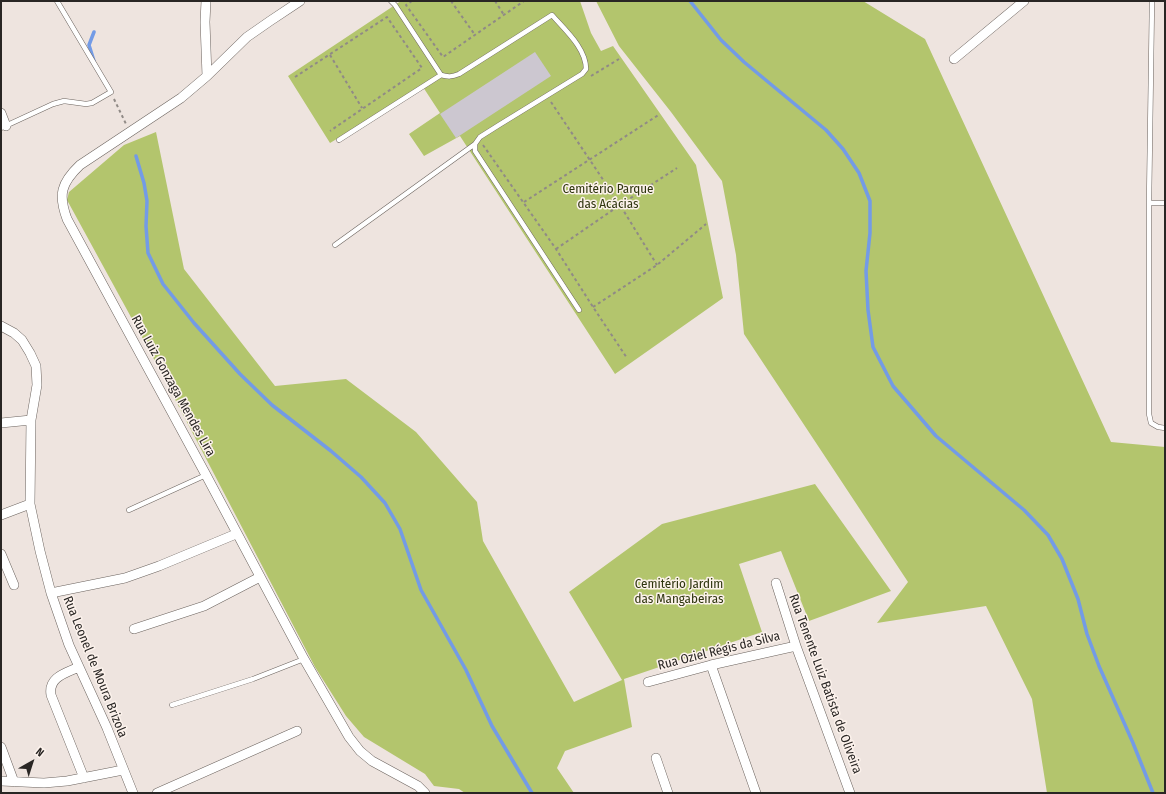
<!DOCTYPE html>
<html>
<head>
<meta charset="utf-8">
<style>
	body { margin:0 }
	#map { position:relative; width:1166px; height:794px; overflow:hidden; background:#eee4df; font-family:"Fira Sans Condensed",sans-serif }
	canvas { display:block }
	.frame { position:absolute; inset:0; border:2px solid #292624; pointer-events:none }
	.north { position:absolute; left:12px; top:742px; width:40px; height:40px; -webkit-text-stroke:3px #fcf2ec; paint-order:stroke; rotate:39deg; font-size:11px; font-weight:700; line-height:16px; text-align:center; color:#292624 }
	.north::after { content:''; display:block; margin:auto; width:14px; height:18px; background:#292624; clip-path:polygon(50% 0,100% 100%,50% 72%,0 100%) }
</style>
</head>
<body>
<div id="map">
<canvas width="1166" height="794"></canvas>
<div class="frame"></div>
<div class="north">N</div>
</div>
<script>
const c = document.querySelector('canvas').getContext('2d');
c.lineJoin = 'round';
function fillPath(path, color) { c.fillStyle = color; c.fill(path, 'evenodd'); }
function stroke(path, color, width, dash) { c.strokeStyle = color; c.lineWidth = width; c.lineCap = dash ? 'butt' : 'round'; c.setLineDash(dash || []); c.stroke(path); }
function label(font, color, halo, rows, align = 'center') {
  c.font = font + ' "Fira Sans Condensed",sans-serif'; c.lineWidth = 3; c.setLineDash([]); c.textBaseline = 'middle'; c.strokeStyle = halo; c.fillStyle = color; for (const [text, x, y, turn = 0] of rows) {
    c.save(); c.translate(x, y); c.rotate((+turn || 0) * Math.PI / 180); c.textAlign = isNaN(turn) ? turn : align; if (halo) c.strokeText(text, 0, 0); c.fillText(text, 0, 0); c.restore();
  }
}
fillPath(new Path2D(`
	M401,1H580L591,33L601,51L613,46L696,165L723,298L615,374L460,136L424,156L409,134L440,113L423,87L330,143L288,76Z
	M596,1H863L925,39L1111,442L1165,447V793H1047L1032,699L986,606L877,623L908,582L744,334L736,255L722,181L671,112L619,46Z
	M156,132L184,269L275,386L346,379L416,432L477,502L483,541L574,702L622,680L569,592L662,524L815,484L891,591L809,621L781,551L739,564L762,632L624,679L632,727L565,751L557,768L574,793H465L459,789L434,786L425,774L364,737L346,716L315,667L155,361L67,200L69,192L124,145Z`), '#b3c56d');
stroke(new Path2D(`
	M690,1L721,40L744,62L826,130L843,149L859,173L870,201V233L866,271L868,310L873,347L893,386L936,436L1024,510L1048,535L1062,559L1078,599L1087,634L1099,666L1133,743L1153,793
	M94,32L89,45L94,61
	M136,156L144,183L147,201L146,226L148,253L163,284L194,323L240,374L272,405L331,451L361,477L385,503L400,529L421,590L466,670L492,726L532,793`), '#739be6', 3.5);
fillPath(new Path2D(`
	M535,52L551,76L456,138L440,114Z`), '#ccc7d0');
const lane = new Path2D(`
	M391,1L395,5L441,75C448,77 452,77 459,74L552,15C565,30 586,48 586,69L582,74L499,125L480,137L475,144V151L579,310
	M1152,1L1149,203V414L1151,423L1158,427L1165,428
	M1,128L53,104L64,101L86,104L92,103L111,92L57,1
	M339,140L441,75
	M1149,203H1165
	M335,245L475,144
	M129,510L206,475
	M172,705L253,679L304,659`);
const street = new Path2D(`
	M206,1L205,22L207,76L181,98L80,165C61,183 58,195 67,219L206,475L304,659L349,737L360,751L372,761L418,786L425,793
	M954,59L1024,1
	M207,76L247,37L270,21L300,1
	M1,113L6,126
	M1,326L14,333L22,340L30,353L36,366L37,385L31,420L30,504L40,551L51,593L69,645L107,728L133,793
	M1,423L31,420
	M1,515L30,504
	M1,554L14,585
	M776,583L796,646L850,793
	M51,593L125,578L159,566L236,534
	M134,629L204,606L260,577
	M711,665L756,793
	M79,667C66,673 48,677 51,695L84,778
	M648,682L711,665L796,646
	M1,747L14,782
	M656,758L668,793
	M1,781L44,783L67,781L123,770
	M157,793L297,731`);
stroke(lane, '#6b635e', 5.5);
stroke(street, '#6b635e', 10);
stroke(new Path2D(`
	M412,1L406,5L443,57L524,1
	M451,1L475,35
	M495,1L504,15
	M330,55L362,108
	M591,76L619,59
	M295,77L387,17L422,68L330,131
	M114,99L126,124
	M551,102L620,205L657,265
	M483,145L556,249L593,307L627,358
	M524,202L660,114
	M556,249L620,205L677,168
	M593,307L657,265L706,224`), '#908a86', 2, [3, 3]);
stroke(lane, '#fff', 4.5);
stroke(street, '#fff', 9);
label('13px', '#2e350e', '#fcf2ec', [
	["Cemitério Parque",608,189],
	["das Acácias",608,204],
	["Cemitério Jardim",679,584],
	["das Mangabeiras",679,599]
]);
label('13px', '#292624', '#fcf2ec', [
	["Rua Luiz Gonzaga Mendes Lira",173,386,61],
	["Rua Oziel Régis da Silva",719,651,-14],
	["Rua Leonel de Moura Brizola",95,667,68],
	["Rua Tenente Luiz Batista de Oliveira",825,684,70]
]);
</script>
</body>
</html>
